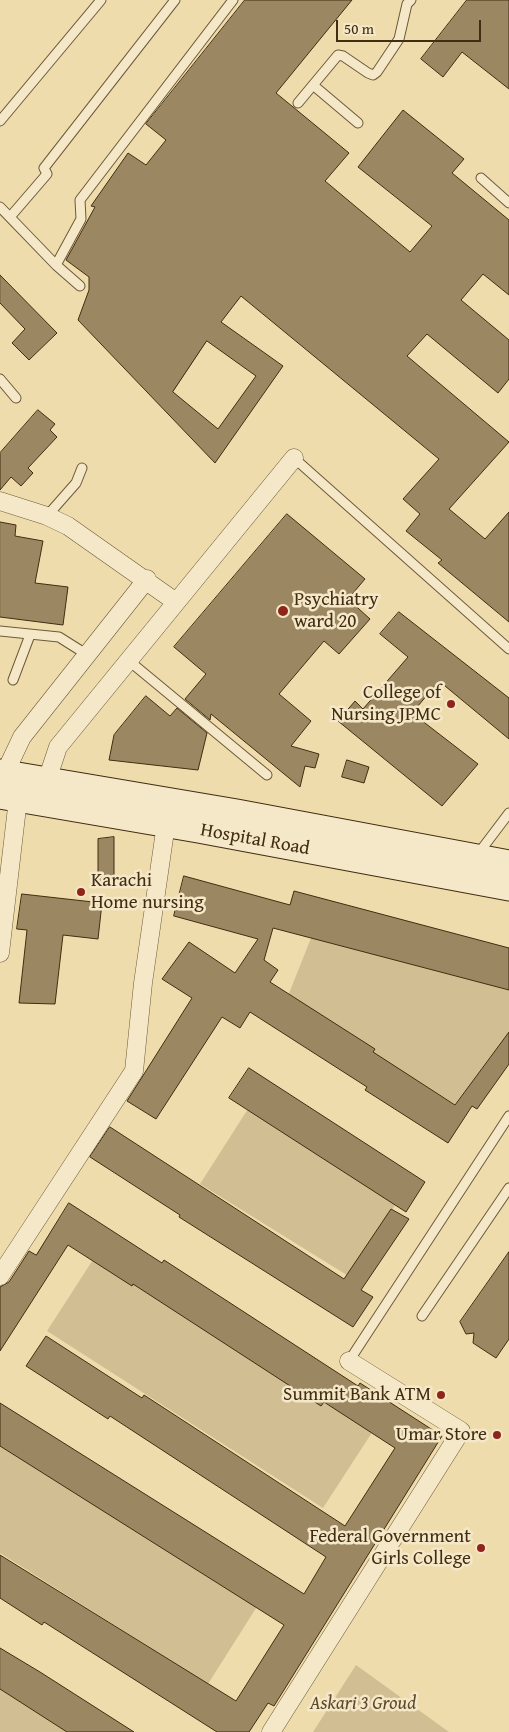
<!DOCTYPE html>
<html>
<head>
<meta charset="utf-8">
<style>
	body { margin:0 }
	#map { position:relative; width:509px; height:1732px; overflow:hidden; background:#efdcac; font-family:"Gentium Book Plus",serif }
	canvas { display:block }
	.scale { position:absolute; left:336px; top:20px; width:145px; height:22px; box-sizing:border-box; border:2px solid #412d11; border-top:0; padding-left:6px; font-size:15px; line-height:18px; white-space:nowrap; color:#412d11; -webkit-text-stroke:4px #f5e8c9; paint-order:stroke }
</style>
</head>
<body>
<div id="map">
<canvas width="509" height="1732"></canvas>
<div class="scale">50 m</div>
</div>
<script>
const c = document.querySelector('canvas').getContext('2d');
c.lineJoin = 'round';
function fillPath(path, color) { c.fillStyle = color; c.fill(path, 'evenodd'); }
function stroke(path, color, width, dash) { c.strokeStyle = color; c.lineWidth = width; c.lineCap = dash ? 'butt' : 'round'; c.setLineDash(dash || []); c.stroke(path); }
function label(font, color, halo, rows, align = 'center') {
  c.font = font + ' "Gentium Book Plus",serif'; c.lineWidth = 5; c.setLineDash([]); c.textBaseline = 'middle'; c.strokeStyle = halo; c.fillStyle = color; for (const [text, x, y, turn = 0] of rows) {
    c.save(); c.translate(x, y); c.rotate((+turn || 0) * Math.PI / 180); c.textAlign = isNaN(turn) ? turn : align; if (halo) c.strokeText(text, 0, 0); c.fillText(text, 0, 0); c.restore();
  }
}
fillPath(new Path2D(`
	M311,938L509,990V1032L455,1104L286,1001Z
	M248,1109L397,1202L350,1277L200,1184Z
	M96,1255L373,1431L323,1508L47,1331Z
	M0,1444L258,1605L208,1684L0,1553Z
	M356,1665L449,1732H313Z
	M0,1683L79,1732H0Z`), '#d1be92');
const building = new Path2D(`
	M245,0H352L276,93L349,153L325,181L410,252L432,226L358,167L403,110L464,159L452,173L509,220V295L483,274L461,300L509,340V379L498,393L427,334L407,356L509,442L449,509L485,539L509,512V622L438,563L442,560L406,531L420,514L403,499L439,459L241,296L221,322L283,366L215,463L78,320L89,290V277L66,260L95,207L91,206L128,153L146,165L166,140L146,124ZM207,341L256,376L218,429L173,392Z
	M467,0H509V89L462,52L443,77L421,59Z
	M0,275L57,333L29,360L12,343L25,329L0,303Z
	M38,410L55,424L50,430L57,437L28,468L33,473L21,486L11,477L0,490V453Z
	M287,514L365,579L348,599L370,619L339,654L324,641L279,694L311,721L291,746L319,754L315,768L305,766L300,787L211,714L210,720L185,699L206,674L174,647Z
	M0,522L16,525L15,536L43,541L35,583L68,587L63,625L0,617Z
	M399,612L509,698V739L439,681L412,713L478,764L442,806L338,721L355,701L363,709L408,657L380,634Z
	M146,696L170,716L177,708L207,733L198,770L109,760L114,735Z
	M347,760L369,767L364,783L342,777Z
	M114,837V882L98,883V839Z
	M184,876L290,905L294,891L509,948V990L273,928L264,960L278,970L270,982L375,1049L373,1052L455,1105L509,1032V1064L477,1109L472,1106L448,1143L365,1090L367,1087L250,1012L240,1028L222,1017L156,1119L127,1101L192,998L162,979L189,942L235,973L258,939L174,916Z
	M22,894L102,903L98,939L63,935L55,1004L19,1003L27,930L17,929Z
	M249,1068L425,1182L406,1212L229,1098Z
	M110,1127L344,1279L391,1209L409,1219L361,1290L373,1297L353,1327L179,1217L180,1215L90,1157Z
	M69,1203L162,1263L164,1260L358,1386L360,1383L442,1436L274,1706L268,1703L249,1732H217L44,1622L42,1625L0,1598V1555L236,1701L284,1625L0,1446V1403L304,1594L326,1557L110,1416L108,1419L26,1366L46,1336L142,1398L144,1395L345,1526L395,1448L324,1402L321,1406L133,1284L132,1286L68,1245L0,1351V1287L9,1282L29,1251L36,1255Z
	M509,1252V1339L496,1358L473,1343L474,1333L466,1334L460,1322Z
	M0,1648L40,1672L134,1732H67L0,1689Z`);
fillPath(building, '#9b8862');
stroke(building, '#412d11', 1);
const service = new Path2D(`
	M313,85L358,123
	M298,103L338,55L343,56L368,73L373,75L377,72L399,39L407,4L411,0
	M0,121L101,0
	M481,178L509,203
	M0,207L56,265L80,286
	M10,217L47,174L44,168L175,0
	M56,265L81,219L80,200L233,0
	M0,379L16,398
	M294,458L509,649
	M47,516L76,483L82,468
	M0,631L59,637L86,654
	M128,660L267,775
	M13,680L30,635
	M478,854L509,813
	M422,1316L509,1188
	M349,1361L509,1116`);
const minor = new Path2D(`
	M0,501L47,516L68,526L176,602
	M5,773L22,737L147,579
	M47,780L58,747L294,458
	M0,953L18,799
	M0,1276L134,1071L143,983L166,824
	M271,1732L461,1431L349,1361`);
const secondary = new Path2D(`
	M0,772L237,812L509,863
	M0,796L198,830L509,888`);
stroke(service, '#6c5938', 11);
stroke(minor, '#6c5938', 19);
stroke(secondary, '#412d11', 27);
stroke(service, '#f5e8c9', 9);
stroke(minor, '#f5e8c9', 18);
stroke(secondary, '#f5e8c9', 25);
for (const [x, y, r, color] of [
	[283,611,6,"#8f2418"],
	[451,704,5,"#8f2418"],
	[81,892,5,"#8f2418"],
	[441,1395,5,"#8f2418"],
	[497,1435,5,"#8f2418"],
	[481,1548,5,"#8f2418"]
]) { const dot = new Path2D(); dot.arc(x, y, r, 0, 2 * Math.PI); c.fillStyle = color; c.fill(dot); stroke(dot, '#f5e8c9', 2); }
label('19px', '#412d11', '#f5e8c9', [
	["Psychiatry",294,600,"left"],
	["ward 20",294,622,"left"],
	["College of",441,693],
	["Nursing JPMC",441,715],
	["Karachi",91,881,"left"],
	["Home nursing",91,903,"left"],
	["Summit Bank ATM",431,1395],
	["Umar Store",487,1435],
	["Federal Government",471,1537],
	["Girls College",471,1559]
], 'right');
label('19px', '#412d11', '#f5e8c9', [
	["Hospital Road",255,840,10]
]);
label('italic 19px', '#5e4a2b', '#f5e8c9', [
	["Askari 3 Groud",363,1704]
]);
</script>
</body>
</html>
